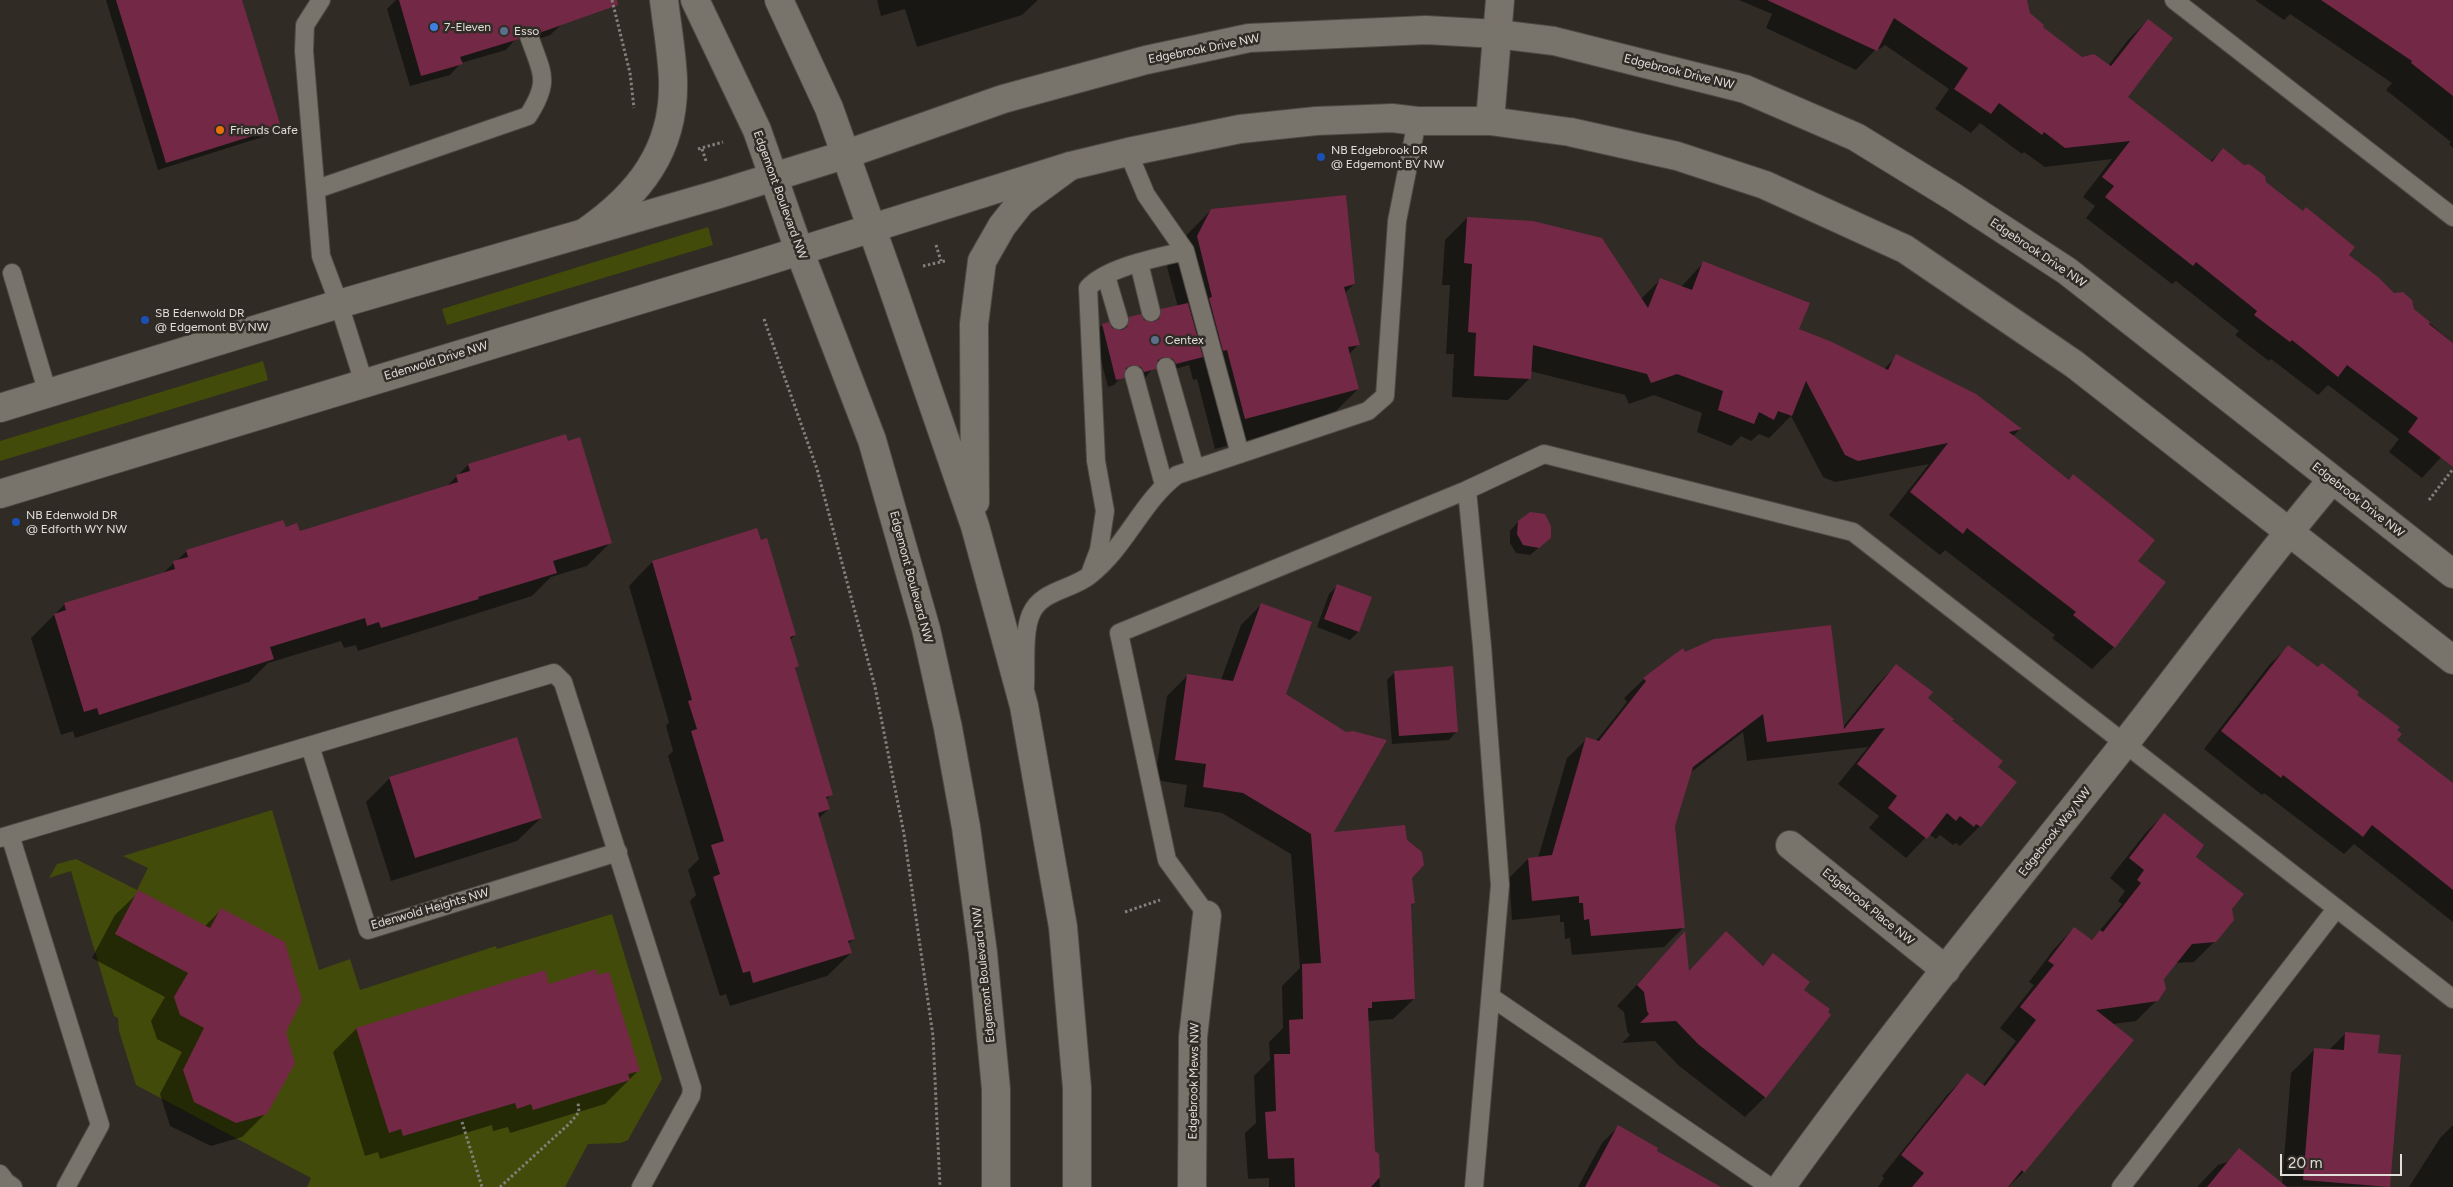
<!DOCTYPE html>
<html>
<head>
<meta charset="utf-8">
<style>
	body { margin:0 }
	#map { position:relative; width:2453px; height:1187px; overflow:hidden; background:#302b25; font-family:Figtree,sans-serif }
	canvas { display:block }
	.scale { position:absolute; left:2280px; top:1154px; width:122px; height:22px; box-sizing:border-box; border:2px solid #e1deda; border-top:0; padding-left:6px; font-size:15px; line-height:18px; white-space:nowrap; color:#e1deda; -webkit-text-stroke:4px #302b25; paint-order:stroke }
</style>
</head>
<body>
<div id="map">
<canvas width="2453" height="1187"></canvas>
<div class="scale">20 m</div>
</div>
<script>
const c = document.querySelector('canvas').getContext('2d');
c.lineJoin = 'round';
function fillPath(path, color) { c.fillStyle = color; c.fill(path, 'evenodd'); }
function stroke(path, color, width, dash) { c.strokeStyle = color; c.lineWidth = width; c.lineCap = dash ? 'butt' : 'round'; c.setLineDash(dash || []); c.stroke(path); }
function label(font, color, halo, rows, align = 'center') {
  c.font = font + ' Figtree,sans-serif'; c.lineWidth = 5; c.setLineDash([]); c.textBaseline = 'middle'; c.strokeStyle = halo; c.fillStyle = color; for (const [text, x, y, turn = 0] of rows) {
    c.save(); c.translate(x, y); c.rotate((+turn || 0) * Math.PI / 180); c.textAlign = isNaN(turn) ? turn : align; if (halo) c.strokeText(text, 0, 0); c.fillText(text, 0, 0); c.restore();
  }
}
fillPath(new Path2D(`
	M708,227L713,245L447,325L442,309Z
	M263,361L268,380L0,461V441Z
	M272,810L319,970L350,959L360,990L496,946L497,949L612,914L662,1079L628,1140L621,1143L588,1144L565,1187H307L311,1178L136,1085L119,1031L118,1018L114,1016L71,871L49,878L57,864L76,859L137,890L148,868L123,856Z`), '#434b0a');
fillPath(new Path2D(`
	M106,0H241L280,126L272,134L158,170Z
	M396,0H554L562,24L550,35L527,43L518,36L506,50L461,63L450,75L410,86L387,9Z
	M877,0H1038L1022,15L917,47L905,9L881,16Z
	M1739,0H2022L2029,14L2041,27L2081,58L2108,66L2128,40L2148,20L2126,97L2210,162L2223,149L2453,343V456L2447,451L2422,478L2389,452L2399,439L2328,385L2318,395L2271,359L2269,361L2235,335L2239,331L2176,281L2172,284L2086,218L2095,206L2083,197L2112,159L2045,167L2024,152L2022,154L1980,123L1971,133L1935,109L1949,89L1885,45L1880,49L1877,48L1856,70L1766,28L1772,14Z
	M2255,0H2452L2453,148L2449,144L2451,142L2386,90L2392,83L2290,14L2284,20Z
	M1211,210L1354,284L1345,293L1359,344L1349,354L1358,389L1328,419L1215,449L1197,379L1193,380L1189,365L1168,371L1165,367L1156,364L1146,377L1136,380L1133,375L1125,373L1114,385L1108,387L1094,333L1102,325L1121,331L1122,327L1130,318L1140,316L1147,323H1154V319L1162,310L1178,307L1167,267L1181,241Z
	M1467,218L1641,299L1661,279L1681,287L1704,262L1798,330L1884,369L1897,356L2020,429L2013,436L2136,561L2114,647L2092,669L2052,638L2055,635L1945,550L1940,555L1889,515L1929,464L1835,482L1823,477L1791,416L1769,438L1759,434L1751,441L1741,436L1731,446L1697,432L1702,413L1654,395L1629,404L1625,395L1530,371V378L1508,400L1452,397L1454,354H1446L1450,285H1442L1445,240Z
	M565,436L611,542L587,566L551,577L532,596L358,651L356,645L344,648L341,641L268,663L249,682L75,738L73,731L61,735L31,638L65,604L162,574L186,552L283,522L285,529L299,532L445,488L468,465Z
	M1518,522L1542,545L1530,555L1516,553L1510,543V531Z
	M756,530L795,635L790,640L798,666L795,669L831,794L826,800L829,809L819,818L854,939L848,944L851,953L827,976L730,1006L726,994L720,996L690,901L696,895L688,870L699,859L668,756L673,751L666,726L669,722L629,586L652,562Z
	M1337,586L1358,632L1350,640L1317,627L1329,594Z
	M1262,604L1284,695L1331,833L1411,878L1413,903L1410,906L1414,999L1393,1019L1368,1021L1374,1152L1378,1155L1380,1187H1269V1178L1248,1179L1245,1133L1256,1123L1254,1076L1270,1060L1269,1042L1283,1028L1282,986L1300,968L1291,854L1222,813L1184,807L1187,785L1155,780L1167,696L1187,676L1221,680L1241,625Z
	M2288,647L2355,696L2395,730L2396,740L2453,785V922L2354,844L2344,854L2264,793L2262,795L2204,749L2270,664Z
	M1685,653L1842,728L1877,685L1896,665L1926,698L2001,761L1996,767L1980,826L1960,846L1956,843L1953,845L1940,835L1936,839L1929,834L1906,858L1869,828L1879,816L1838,784L1868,747L1747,761L1743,732L1690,773L1674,826L1684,927L1664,947L1572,955L1570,938L1565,939L1564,922H1560V915L1512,920L1509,878L1528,859L1538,858L1567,758L1587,739L1596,741L1627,702L1624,698L1644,679Z
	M1395,672L1456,732L1449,740L1392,744L1387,680Z
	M390,778L541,818L517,841L391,881L366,802Z
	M2164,814L2231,909L2215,941L2194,962L2175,963L2163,978L2157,1000L2136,1021L2112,1024L2024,1172L2008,1187H1878L1884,1178L1882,1176L1947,1095L1967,1075L1982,1086L2016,1041L2000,1028L2034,985L2029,982L2054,949L2074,928L2091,941L2122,904L2118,901L2125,891L2110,878L2144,835Z
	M139,892L204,927L222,909L266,1113L242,1137L211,1146L170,1126L160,1094L182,1052L157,1039L151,1021L165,997L92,958L115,915Z
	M1684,934L1688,972L1762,966L1773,955L1802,990L1765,1097L1745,1117L1678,1065L1655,1041L1622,1043L1630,1035L1627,1031L1624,1012L1617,1006Z
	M548,985L639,1070L605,1104L510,1133L508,1127L493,1131L492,1125L380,1159L378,1152L365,1156L333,1052L356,1029Z
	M2345,1034L2377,1054L2389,1186L2197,1187L2218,1165L2227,1162L2239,1150L2282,1184L2291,1073L2315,1049L2329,1050Z
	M2453,1125V1187H2409L2440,1138Z
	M1618,1127L1655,1152L1691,1187H1578L1602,1143Z`), '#0007');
fillPath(new Path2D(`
	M116,0H242L281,127L166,163Z
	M399,0H617L618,5L539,33L531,26H525L519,34V39L460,57L463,64L421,76Z
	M1767,0H2027L2030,13L2044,25L2043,27L2082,57L2094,54L2111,66L2148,19L2173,38L2128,97L2212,162L2223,148L2244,165L2249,164L2265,176L2266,182L2303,211L2306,207L2355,247L2349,255L2378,277L2394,293L2403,292L2412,300L2414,309L2430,322L2429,324L2453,343V467L2408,432L2418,418L2347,365L2338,377L2292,340L2290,342L2254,315L2257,311L2196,262L2193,266L2105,197L2114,186L2102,177L2130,141L2065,148L2044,132L2042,135L1999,103L1991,114L1954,89L1968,68L1894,18L1877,51Z
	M2321,0H2453V96L2411,63L2412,61Z
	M1346,195L1355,284L1344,287L1360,345L1348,347L1359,389L1245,419L1227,350L1223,351L1209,298L1212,297L1197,236L1211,209Z
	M1467,217L1533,221L1602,238L1648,308L1660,278L1692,290L1703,261L1810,303L1799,329L1832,342L1888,370L1896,354L1976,394L2022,429L2009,432L2069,480L2073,474L2155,540L2138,561L2166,582L2115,648L2073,615L2076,612L1967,528L1963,534L1910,492L1948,443L1858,461L1845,455L1806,381L1792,416L1778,411L1774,420L1759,412L1754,424L1718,410L1723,391L1677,374L1651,383L1647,374L1533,345L1531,379L1474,376L1476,333L1468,332L1472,264L1464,263Z
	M1188,303L1203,357L1176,364L1173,359L1164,357L1158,360L1156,369L1144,372L1141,367L1132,365L1126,368L1124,378L1116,380L1102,324L1109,322L1112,328L1122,330L1127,327L1129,317L1141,314L1144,320L1153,322L1159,319L1161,309Z
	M566,434L568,441L580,437L612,543L553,561L557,573L478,597L479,599L381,628L379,622L367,626L365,618L270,647L274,659L99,715L97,708L84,712L54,614L66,610L64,603L175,569L173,561L188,557L186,550L283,520L286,527L297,523L300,531L458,482L456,475L470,471L468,464Z
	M1530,512L1545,514L1551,526V538L1539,548L1523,545L1517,534L1518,521Z
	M757,528L761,540L767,538L796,635L790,637L799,666L795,668L833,795L826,797L830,809L818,813L855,939L848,941L852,953L753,983L750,971L743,973L713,877L720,874L711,845L724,841L691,731L697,729L688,701L692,700L652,561Z
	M1337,584L1372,597L1359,632L1324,619Z
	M1261,603L1312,622L1286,694L1346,732L1353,731L1387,740L1334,832L1405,825L1407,840L1422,852L1424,865L1412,878L1415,903L1411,904L1415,999L1372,1002V1008H1368L1375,1151L1379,1154L1380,1177L1371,1187H1295L1294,1158L1268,1159L1265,1112L1276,1111L1274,1054H1290L1289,1020L1303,1019L1302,964L1321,963L1311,834L1243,793L1203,787L1206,764L1175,760L1187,674L1233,681Z
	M1831,625L1844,729L1896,664L1933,692L1928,698L1955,720H1952L2003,761L1998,767L2017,782L1981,827L1976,824L1974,827L1960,816L1956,821L1947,813L1927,839L1888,808L1897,796L1857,764L1885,728L1767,742L1763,714L1693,767L1675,826L1685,928L1591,936L1589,919L1584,920L1583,903H1579V896L1532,901L1528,858L1552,855L1586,737L1599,741L1646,681L1643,678L1683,648L1685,652L1714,639Z
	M2288,645L2318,667L2322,663L2359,692L2357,695L2400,727L2397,730L2402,734L2397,740L2453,783V890L2372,825L2363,837L2283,775L2281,778L2221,731Z
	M1453,666L1458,732L1399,736L1394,671Z
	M517,737L542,818L415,858L389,777Z
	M2164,813L2204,845L2196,857L2244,894L2232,909L2234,920L2216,942L2192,944L2164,979L2166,989L2158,1001L2096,1010L2134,1040L2024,1173L2022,1170L2008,1187H1912L1924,1173L1901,1155L1967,1073L1985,1086L2036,1020L2020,1007L2054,965L2048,961L2074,927L2092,940L2100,930L2103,932L2141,883L2137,880L2144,870L2129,858Z
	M138,890L210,928L221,908L285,942L302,1000L286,1032L295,1063L267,1114L236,1123L194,1102L183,1070L204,1028L180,1015L174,997L188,973L115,934Z
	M1685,931L1689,971L1726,931L1763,966L1773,953L1810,982L1804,990L1830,1009L1828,1012L1831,1015L1766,1098L1698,1044L1676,1021L1640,1023L1649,1014L1647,1011L1644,992L1637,985Z
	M596,969L597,975L609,972L640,1071L628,1074L630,1080L533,1110L531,1104L517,1109L515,1103L403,1136L401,1129L389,1133L356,1028L545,970L549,984Z
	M2345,1032L2380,1035L2378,1053L2401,1055L2390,1187L2303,1180L2314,1048L2344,1050Z
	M1618,1125L1658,1148L1657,1151L1721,1187H1585Z
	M2239,1148L2287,1187H2207Z`), '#732846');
const service = new Path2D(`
	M321,0L305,25L304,51L321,256L339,304L364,383
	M2174,0L2453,217
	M1128,152L1146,195L1185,251L1240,454
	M317,189L528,116C551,80 542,74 529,36
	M1139,263L1151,312
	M12,273L48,394
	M1106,276L1119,320
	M1166,367L1195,469
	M1134,375L1164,485
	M1467,490L1482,646L1500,885L1474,1187
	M1090,574L1099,550L1105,511L1096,461L1088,288C1107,267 1157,258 1185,251
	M1025,686C1026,665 1023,632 1031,614C1041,590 1072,590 1090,575C1126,547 1142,501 1177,475L1368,411L1385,396L1397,221L1417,121
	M310,746L368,930L618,852
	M10,835L100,1125L66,1187
	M0,838L554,673L563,682L692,1088L691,1096L641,1187
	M1207,915L1167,860L1119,633L1467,490L1544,454L1853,532L2453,999
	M1491,997L1770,1187
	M0,1174L6,1182L13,1187
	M2121,1187L2336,909`);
const minor = new Path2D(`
	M1490,121L1500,0
	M1790,845L1946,970
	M1192,1187L1193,1037L1207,915
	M1781,1187C1887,1039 2002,898 2115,756C2188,664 2256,569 2332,480`);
const tertiary = new Path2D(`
	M0,408L339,304L719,194L844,155L1003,99L1146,60L1249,38L1426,30L1497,34L1554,41L1745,89L1856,137L1952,196L2067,271L2453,574
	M0,494L745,268L1070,166L1128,152L1240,129L1316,121L1392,118L1417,121H1490L1570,132L1677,156L1765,185L1905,249L2074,364L2453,660`);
const secondary = new Path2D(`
	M695,0L757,130L799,250L872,440L926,629L948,728L966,827L983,953L996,1089V1187
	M779,0L829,108L889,277L975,526L1024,706L1063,927L1077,1088V1187
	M584,233C639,195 675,150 673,80C672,53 667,26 664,0
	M975,502L974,324L982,261L1002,226L1021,202L1070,166`);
stroke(service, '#4c4943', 20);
stroke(minor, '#4c4943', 30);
stroke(tertiary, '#4c4943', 30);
stroke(secondary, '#4c4943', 30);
stroke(new Path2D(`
	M612,0L630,73L634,108
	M698,149L723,142
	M702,149L706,161
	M936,245L941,261
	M923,266L945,261
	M764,319L817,469L875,687L904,834L933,1036L940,1187
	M2429,500L2453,469
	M1125,912L1160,900
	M462,1122L482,1187
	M500,1187L570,1123L579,1112L578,1102`), '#837f7a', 3, [2.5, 2.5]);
stroke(service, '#78736b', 18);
stroke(minor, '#78736b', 28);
stroke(tertiary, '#78736b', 28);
stroke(secondary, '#78736b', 28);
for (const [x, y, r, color] of [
	[434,27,5,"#3f7fe0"],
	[504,31,5,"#5c6f8a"],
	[220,130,5,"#e8710a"],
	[1321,157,5,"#1a4fb4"],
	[145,320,5,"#1a4fb4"],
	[1155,340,5,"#5c6f8a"],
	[16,522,5,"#1a4fb4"]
]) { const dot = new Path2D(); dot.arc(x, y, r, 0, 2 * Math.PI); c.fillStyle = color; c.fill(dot); stroke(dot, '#302b25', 2); }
label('12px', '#e1deda', '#302b25', [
	["7-Eleven",444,27],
	["Esso",514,31],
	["Friends Cafe",230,130],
	["NB Edgebrook DR",1331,150],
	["@ Edgemont BV NW",1331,164],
	["SB Edenwold DR",155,313],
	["@ Edgemont BV NW",155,327],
	["Centex",1165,340],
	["NB Edenwold DR",26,515],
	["@ Edforth WY NW",26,529]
], 'left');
label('12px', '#e1deda', '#302b25', [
	["Edgebrook Drive NW",1204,49,-11],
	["Edgebrook Drive NW",1679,72,14],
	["Edgemont Boulevard NW",780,195,70],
	["Edgebrook Drive NW",2038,253,34],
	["Edenwold Drive NW",436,361,-17],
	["Edgebrook Drive NW",2358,500,38],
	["Edgemont Boulevard NW",911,577,75],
	["Edgebrook Way NW",2055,832,-52],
	["Edgebrook Place NW",1868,907,39],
	["Edenwold Heights NW",430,909,-16],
	["Edgemont Boulevard NW",984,975,-96],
	["Edgebrook Mews NW",1194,1081,-89]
]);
</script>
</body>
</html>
